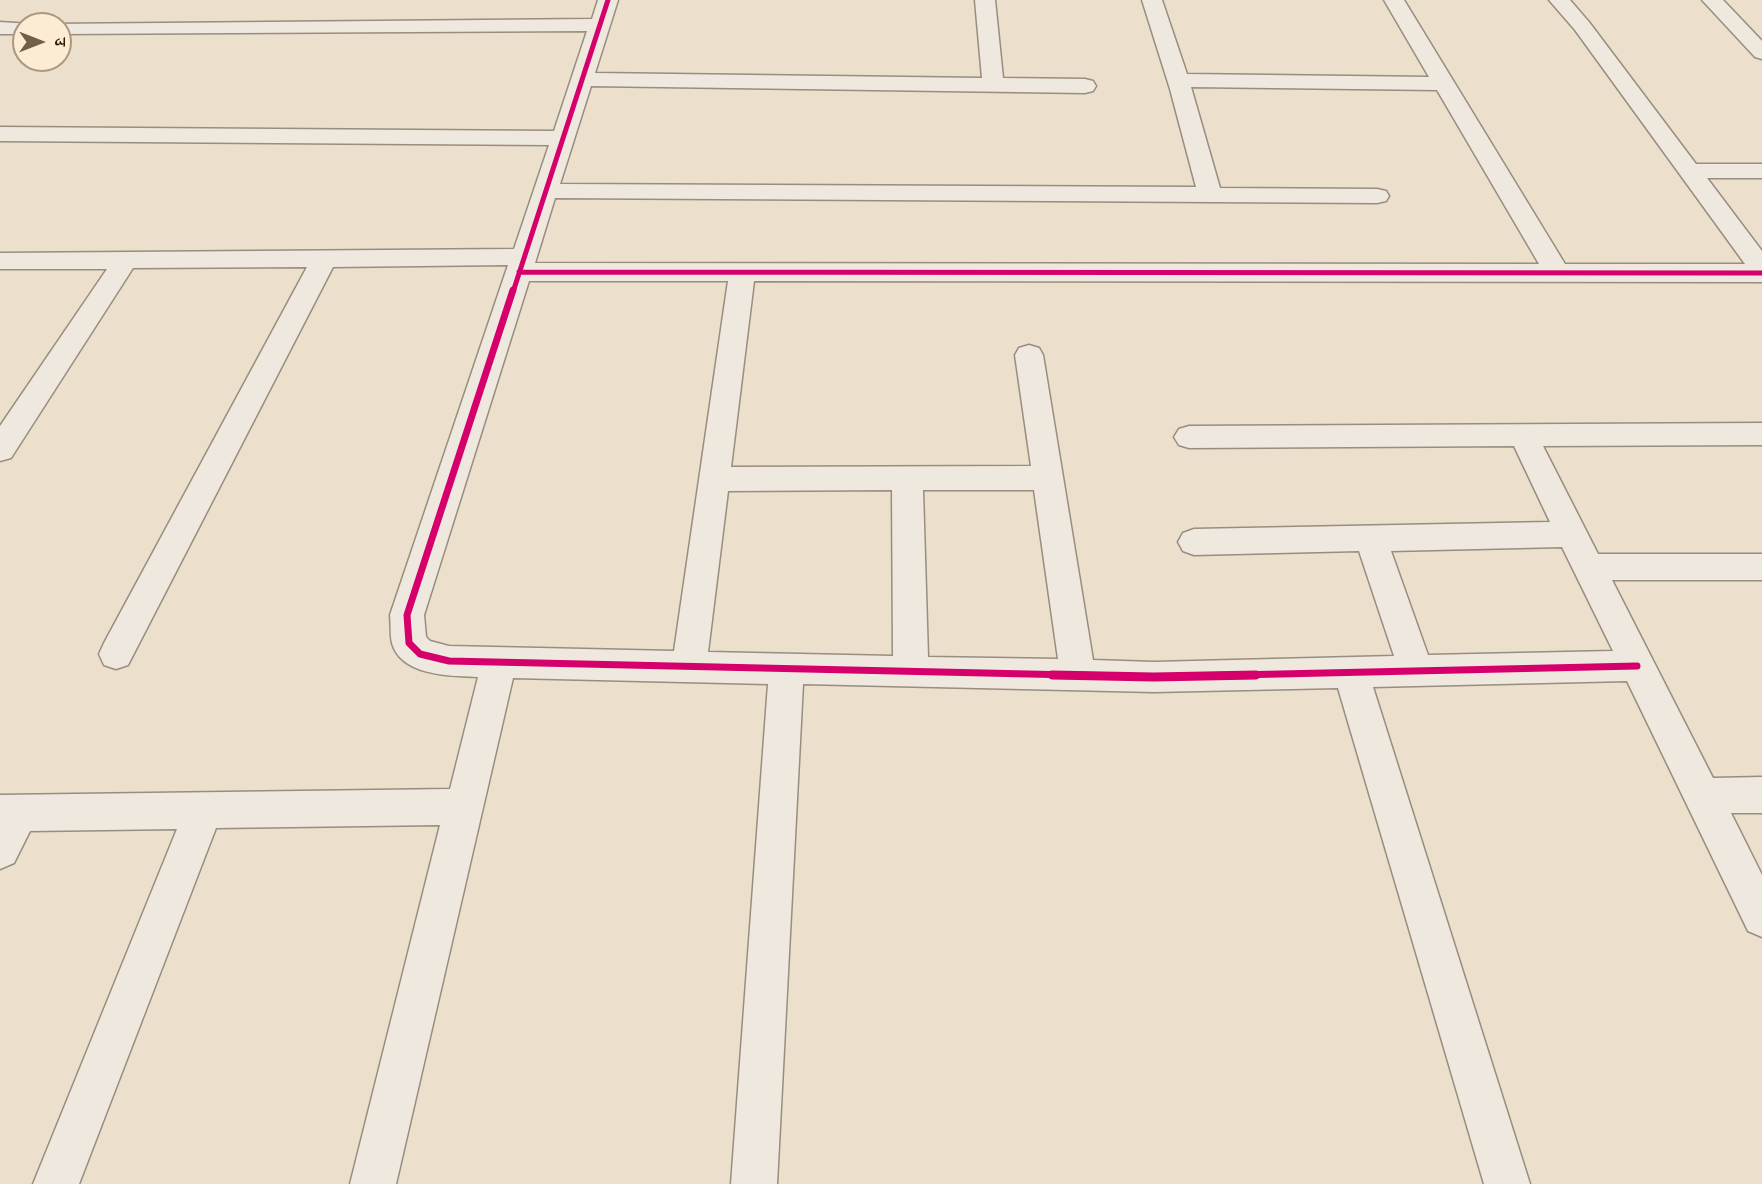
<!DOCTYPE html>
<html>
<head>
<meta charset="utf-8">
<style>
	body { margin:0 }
	#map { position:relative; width:1762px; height:1184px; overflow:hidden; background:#ecdfcb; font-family:"Sorts Mill Goudy","Noto Serif Devanagari",serif }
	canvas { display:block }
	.north { position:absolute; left:12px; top:12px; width:60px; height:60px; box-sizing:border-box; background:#fcecd4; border:2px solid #ab987f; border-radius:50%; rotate:90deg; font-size:16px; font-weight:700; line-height:24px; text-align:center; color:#321a00 }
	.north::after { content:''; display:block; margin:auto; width:21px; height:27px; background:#735f47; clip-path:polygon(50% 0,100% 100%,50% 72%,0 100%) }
</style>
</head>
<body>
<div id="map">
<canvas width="1762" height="1184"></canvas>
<div class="north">उ</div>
</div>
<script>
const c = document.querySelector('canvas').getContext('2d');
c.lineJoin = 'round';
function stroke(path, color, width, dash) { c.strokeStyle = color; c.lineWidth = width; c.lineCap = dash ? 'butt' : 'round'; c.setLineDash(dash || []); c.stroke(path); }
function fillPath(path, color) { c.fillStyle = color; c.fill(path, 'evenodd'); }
const minor = new Path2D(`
	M598,0H618L595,73L982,78L975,0H995L1003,78L1085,79L1093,81L1096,86L1093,91L1085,93L591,86L560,184L1196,187L1170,89L1142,0H1162L1187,74L1429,77L1384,0H1404L1565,264H1745L1575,30L1549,0H1570L1589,22L1696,164H1762V178H1707L1762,251V282L754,281L731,467L1031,466L1015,355L1019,348L1029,345L1039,348L1043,355L1093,660L1154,662L1394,656L1359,551L1194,555L1183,551L1178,542L1183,533L1194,529L1550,522L1514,446L1189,448L1179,445L1174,437L1179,429L1189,426L1762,423V445L1543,446L1598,554H1762V580H1612L1713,778L1762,777V813H1731L1762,875V937L1748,931L1627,681L1373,687L1530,1184H1484L1338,688L1154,692L803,684L777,1184H731L768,684L513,678L396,1184H350L440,825L216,828L79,1184H33L177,829L30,831L14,863L0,869V795L450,789L478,677C451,676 401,676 392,643C390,635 391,624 390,615L508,265L333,267L128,665L116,669L104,665L99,654L104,643L307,267L133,268L11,458L0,461V426L107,269H0V253L514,249L549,145L0,141V127L554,131L587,31L60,34V24H52L592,19ZM1191,87L1437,90L1539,264L535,263L555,198L1377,203L1386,201L1389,196L1386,191L1377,189L1220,188ZM529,281H728L674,651L449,646L430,641L426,637L424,615ZM892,490L893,656L708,652L728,491ZM923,490H1034L1058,659L928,657ZM1562,547L1613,651L1428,655L1391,551Z
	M1702,0H1723L1762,41V59L1755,57Z
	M0,22L32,24H24V34H0Z`);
stroke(minor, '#988d7f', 3);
fillPath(minor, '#efe8de');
stroke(new Path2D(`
	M519,272L1762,273
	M513,292L608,0`), '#d6006c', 5);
stroke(new Path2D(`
	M513,290L407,615L409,643L420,654L449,661L1118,676
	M1190,676L1637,666`), '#d6006c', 7);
stroke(new Path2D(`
	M1052,675L1154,677L1256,675`), '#d6006c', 9);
</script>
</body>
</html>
